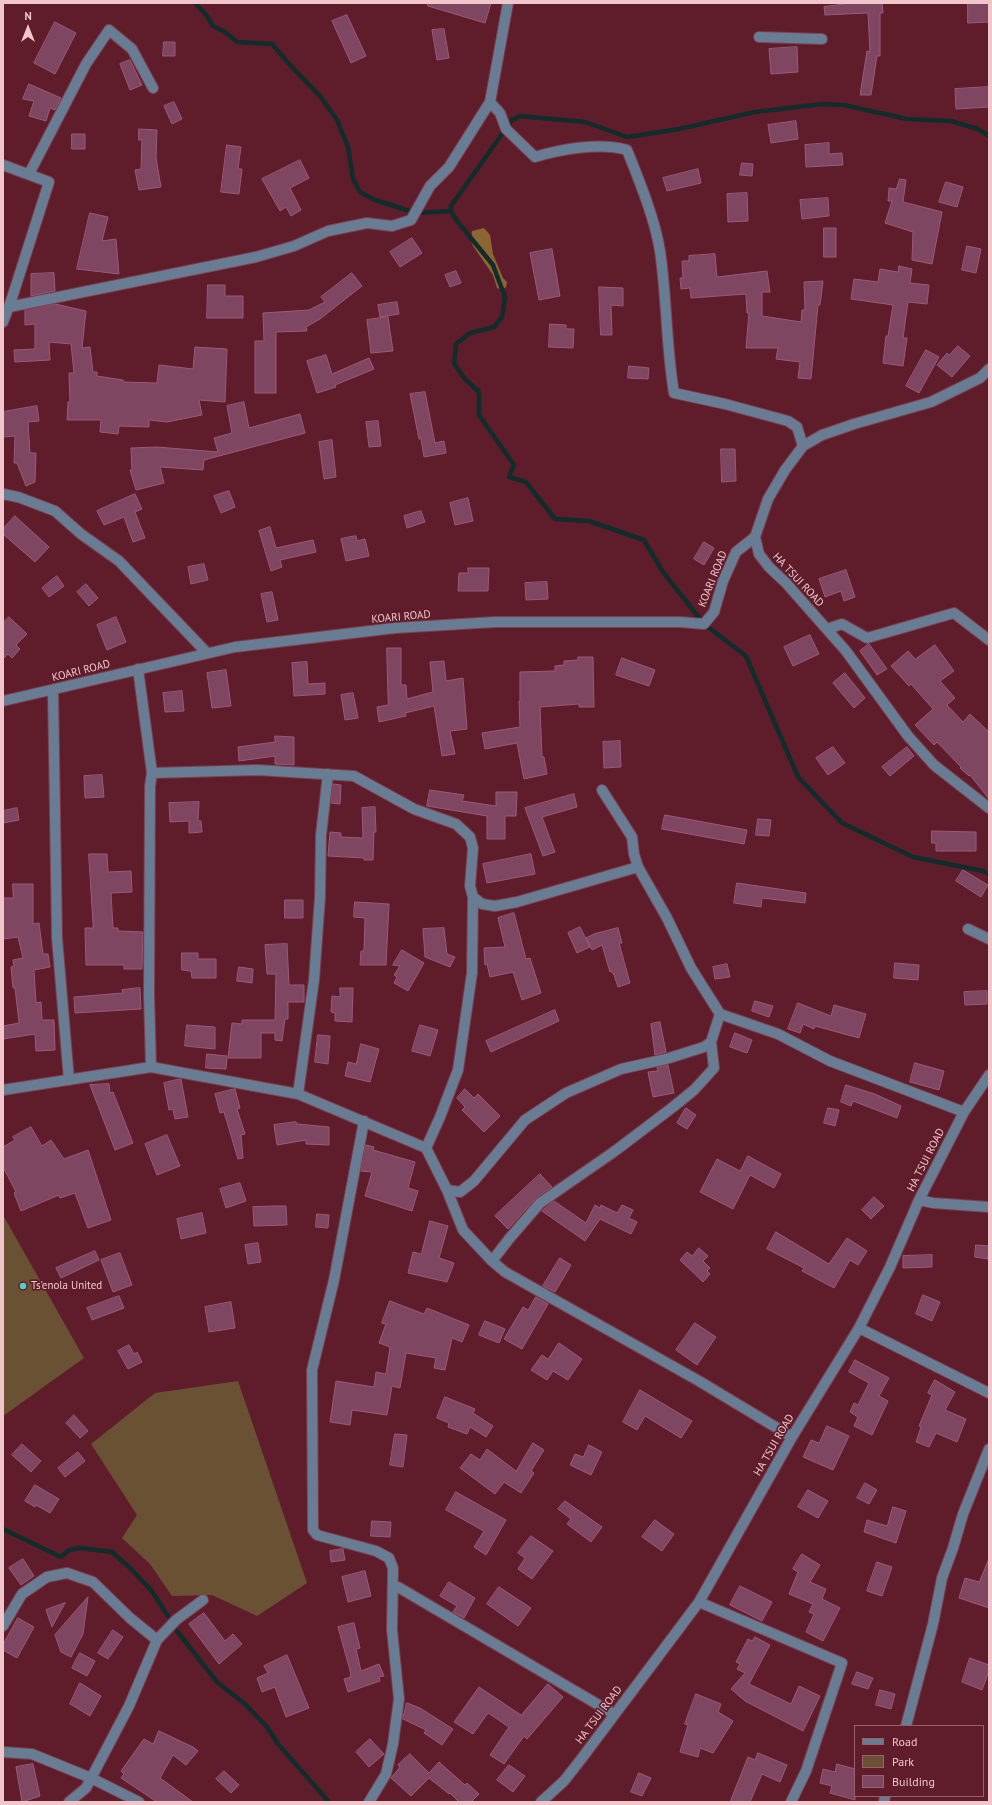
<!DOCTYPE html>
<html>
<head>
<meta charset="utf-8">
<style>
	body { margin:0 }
	#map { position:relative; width:992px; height:1805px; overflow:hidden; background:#5f1d2c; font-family:"PT Sans",sans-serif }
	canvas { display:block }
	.frame { position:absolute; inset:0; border:4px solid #f0c6cb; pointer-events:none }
	.legend { position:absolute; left:854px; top:1725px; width:130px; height:72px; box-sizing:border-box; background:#5f1d2c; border:1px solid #99616c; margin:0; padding:5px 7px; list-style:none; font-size:12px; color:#f0c6cb }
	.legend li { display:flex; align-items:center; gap:8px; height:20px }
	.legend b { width:20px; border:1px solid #99616c }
	.north { position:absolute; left:8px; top:8px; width:40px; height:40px; -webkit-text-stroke:3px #5f1d2c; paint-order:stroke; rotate:0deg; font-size:11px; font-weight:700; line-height:16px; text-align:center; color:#f0c6cb }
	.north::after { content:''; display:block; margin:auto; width:14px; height:18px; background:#f0c6cb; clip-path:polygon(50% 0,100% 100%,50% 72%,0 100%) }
</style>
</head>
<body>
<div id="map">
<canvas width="992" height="1805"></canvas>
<div class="frame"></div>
<ul class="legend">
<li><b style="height:5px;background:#687d94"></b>Road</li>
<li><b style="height:11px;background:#6a5134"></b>Park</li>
<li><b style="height:11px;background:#7f4661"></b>Building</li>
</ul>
<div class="north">N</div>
</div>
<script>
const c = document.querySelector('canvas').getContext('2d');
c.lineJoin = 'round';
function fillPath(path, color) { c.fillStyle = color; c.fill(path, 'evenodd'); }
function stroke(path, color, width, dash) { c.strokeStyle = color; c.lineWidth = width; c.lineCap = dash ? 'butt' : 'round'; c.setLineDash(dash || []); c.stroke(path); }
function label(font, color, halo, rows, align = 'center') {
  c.font = font + ' "PT Sans",sans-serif'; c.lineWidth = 3.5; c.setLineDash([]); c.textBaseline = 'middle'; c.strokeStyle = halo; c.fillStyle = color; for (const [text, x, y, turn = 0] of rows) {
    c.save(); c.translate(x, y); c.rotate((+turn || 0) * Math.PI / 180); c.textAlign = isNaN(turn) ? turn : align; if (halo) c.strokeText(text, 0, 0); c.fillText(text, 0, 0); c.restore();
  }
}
fillPath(new Path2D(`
	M3,1215L84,1358L3,1416Z
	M238,1381L307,1583L257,1616L212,1595L172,1596L150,1564L122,1538L137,1515L91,1444L155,1393Z`), '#6a5134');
fillPath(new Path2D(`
	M484,228L490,235L493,254L503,278L507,282L506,287L502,290L497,288L493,275L473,246L471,241L472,231Z`), '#8d6532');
stroke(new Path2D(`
	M195,3L207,16L213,26L225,32L237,42L272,44L291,66L320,96L337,120L348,147L353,179L360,192L375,200L416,213L451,211L457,221L493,265L505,297L502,317L494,327L470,333L456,344L454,363L464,378L479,392V415L514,465L509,477L526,482L555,519L589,521L644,540L663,572L704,624L746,656L798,777L842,823L913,857L983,871L989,874
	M451,211V206L512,120L520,116L585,122L627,137L679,129L755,112L822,104L844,105L907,119L951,121L978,129L989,136
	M3,1529L61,1557L69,1550L80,1548L112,1552L130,1568L151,1590L168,1616
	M177,1631L217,1682L245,1704L267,1727L278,1744L329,1802`), '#102c2b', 4.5);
const building = new Path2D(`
	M428,3H491L485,23L428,6Z
	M852,3H882L883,13H880V56H877L871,95H860L867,51L870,52L868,13L825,15L824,7Z
	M968,3H989V22L968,23Z
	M347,15L366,56L351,63L332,21Z
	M55,22L76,33L55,74L34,63Z
	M444,29L449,58L437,60L432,30Z
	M164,42H175V56H163Z
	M797,47L798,72L771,74L769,49Z
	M130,60L142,85L130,90L120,64Z
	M29,84L61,98L55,110L50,108L46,121L29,116L34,101L23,99Z
	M989,87V107L956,109L955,89Z
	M174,102L182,119L172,124L164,106Z
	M796,121L798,139L771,143L768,125Z
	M139,129L157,130L156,158L161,187L139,190L135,170L141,169L142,140H139Z
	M72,134H85V149H72Z
	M829,143V154L842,153L843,165L806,167L805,145Z
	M227,145L241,147L238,169H242L239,194L221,192Z
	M300,160L309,178L290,188L301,210L291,216L286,207L280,211L262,179Z
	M742,163L753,164L752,176L740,175Z
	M698,169L701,183L667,191L663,178Z
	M900,179L906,180L903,202L942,212L932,264L912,260L913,232L885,223L892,201H888L889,188L896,189Z
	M946,182L963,187L957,207L939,202Z
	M747,193L748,221L728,222L727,194Z
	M828,198L829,216L802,219L800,200Z
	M90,213L108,217L102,241L116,239L119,274L77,269Z
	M824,228H836V257H824Z
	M412,238L422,253L400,267L390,252Z
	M967,246L981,249L976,273L962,270Z
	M552,249L560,296L539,300L530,253Z
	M715,254L717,277L767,271L770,292H762V316L801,322L802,310H805L804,282L823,281L820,305H818L811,379L798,378L800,362L776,359L778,348H746L749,313H747L746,294L691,298L690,288L681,289L680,278H683L682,261H689V256Z
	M899,266L912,269L910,283L929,285L927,304L908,302L903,338H907L903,366L883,363L886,336H888L893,305L851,299L854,279L878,282L880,269L898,272Z
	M456,271L461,283L450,287L445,275Z
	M54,273L55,291L31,296V274Z
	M352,273L362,286L320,319L306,327L307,331L276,332V393H255V341H264L263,313L309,310L325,302L321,297Z
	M208,285H225V296H243V318H207Z
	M599,287L623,288V306L611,305L612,335H601Z
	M397,302L399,314L380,317L378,305Z
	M55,304L86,311L82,348L90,347L93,372H97V376L123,380V382L157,383L159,365L193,369L195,347L227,349L225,402L199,400L202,415L167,422L149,420V427L119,426L118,434L100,432L101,420H67L68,402H70L69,373H74L71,344L49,342L50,360L15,362L14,350L35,349V324L25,325V310Z
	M388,317L393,351L371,353L367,320Z
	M550,324L566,325V329H574L573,348L549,347Z
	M958,346L970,356L952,377L937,365L947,353L949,355Z
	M926,350L939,357L919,393L906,386Z
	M326,355L332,374L369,358L374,369L335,385L336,387L317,393L307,361Z
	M629,366L649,368L648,379L628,378Z
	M425,392L435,443L444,441L446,453L424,457L421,439H419L410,394Z
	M244,402L249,428L300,414L305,433L204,460L203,470L160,467L164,483L136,490L130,470H132L131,448L157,447L218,452L214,438L232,433L227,406Z
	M37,406L39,421L28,422L30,453H36L35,482L26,486L17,463H14L15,436L3,437V412Z
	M378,421L381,446L369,447L366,422Z
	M332,440L336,477L324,479L319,442Z
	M721,449H735L736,481L722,482Z
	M229,491L235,507L221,513L214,496Z
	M135,494L142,509L135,512L145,538L133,542L124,517L104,525L97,511Z
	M468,498L473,521L455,525L450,503Z
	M421,511L425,522L407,528L404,516Z
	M15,516L49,547L35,562L3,534V529Z
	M270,527L276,548L313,540L316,552L280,560L282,567L271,571L259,531Z
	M356,536L357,541L365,539L369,556L346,561L341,539Z
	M704,542L714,548L704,565L694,559Z
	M204,564L208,580L191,584L188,567Z
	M468,568H489L488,591H458L459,573H468Z
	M846,570L855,597L844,601L841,591L825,597L819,579Z
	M57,576L64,586L49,597L42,588Z
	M547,582L548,599L526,600L525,583Z
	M86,584L98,598L89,606L77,592Z
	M272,592L278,620L267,622L261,594Z
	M9,617L27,634L16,645L20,649L12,658L8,654L3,659V623Z
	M116,617L126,642L107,650L97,625Z
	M810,635L819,654L793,666L784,647Z
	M869,644L887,669L877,675L860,651Z
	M935,645L954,671L940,681L955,698L947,705L963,722L970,714L989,732V799L970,775L969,776L960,768L961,767L937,742L934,745L915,725L933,709L911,684L909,686L891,666L908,651L915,659Z
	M387,648H401V685H406L407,699L433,692L430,662L444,661L446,681L463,678L467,729L450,731L455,754L442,756L434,706L405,713L406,716L379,722L377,707L388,705Z
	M578,657H593L594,707H579V704L540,707L542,757H544L547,774L524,779L517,743L485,749L482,733L520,727L519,701H520V672L555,671V666L564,665V661L578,660Z
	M622,658L655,670L649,686L616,675Z
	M307,662L308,684L325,683V694L294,696L292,663Z
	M226,670L231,706L212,708L207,673Z
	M845,673L865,698L854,708L833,683Z
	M182,691L184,711L165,712L163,693Z
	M353,693L358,718L345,720L341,695Z
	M275,736L294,737V765L275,764V756L239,761L238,747L275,742Z
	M620,741L621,767L604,768L603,742Z
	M833,747L845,763L828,775L816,758Z
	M907,747L914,756L890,776L882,767Z
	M102,775L104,797L85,798L84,776Z
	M333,784L341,785L340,804L331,803Z
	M430,790L464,795L462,801L496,806V792H517L516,816H505V839H487V816L427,806Z
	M574,794L577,807L542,817L555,852L543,856L525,808Z
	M199,802L198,821H201L202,832L189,833V821L170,822L169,803Z
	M375,807L376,832H374L373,860H364V858L328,856L330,832L341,833V837L363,838L362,808Z
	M17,808L19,820L3,823V811Z
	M665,815L747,830L744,844L662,829Z
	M758,819L771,820L769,836L756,835Z
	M932,831L976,832V851H936V843H932Z
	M89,854H107L108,872L131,871L132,892L111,893L113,928H118V931L143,932L142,969H124V965H86L85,928H93Z
	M531,854L535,874L487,883L483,864Z
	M963,870L988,885L981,897L956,881Z
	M737,883L806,893L805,903L762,898L761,907L734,903Z
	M13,884H33V924L39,923L43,954H48L50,967L34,970L36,1003L41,1002L42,1020H54L55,1050L36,1051L35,1034L3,1039V1026L19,1023L15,988H13L11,967L14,966L13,960L23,958L18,937L3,939V898H13Z
	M285,900H303V918H285Z
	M355,902L389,904L386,965H360L361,951H364L365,918L354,917Z
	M514,913L526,959L530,958L541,993L522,1000L513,972L490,977L487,964L485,965L484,948L505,947L498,918Z
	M580,927L590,947L577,953L568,933Z
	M444,928L447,954L455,957L450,967L425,957L423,929Z
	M618,928L622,943H619L630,983L618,987L614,975L611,971L610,972L602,945L592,950L586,938L594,934Z
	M287,944L289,985H304V1002H288V1019H285L282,1041L275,1040V1033H261V1058H228L232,1023L242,1024V1020H275L276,974H267L265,945Z
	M402,950L424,963L408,991L394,983L397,977L394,975L400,966L393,965Z
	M182,953H198V959H216V978H192L191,971L182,970Z
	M895,963L919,965L918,980L894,978Z
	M727,964L730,977L715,979L713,967Z
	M239,967L253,969L252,983L237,981Z
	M140,988L141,1009L75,1013L74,997L123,993L122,990Z
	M340,988H353L352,1022L335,1021V1013L331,1012L332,996L340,997Z
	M987,991V1004L965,1005L964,992Z
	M755,1001L773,1006L769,1017L752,1011Z
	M798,1003L831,1016L834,1005L866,1014L859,1038L815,1026L814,1029L803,1024L800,1033L788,1029Z
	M555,1010L559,1021L491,1052L486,1041Z
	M660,1022L666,1052L655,1055L651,1024Z
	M187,1025L215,1027V1049L185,1046Z
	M420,1025L438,1030L430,1056L412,1051Z
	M735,1033L752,1040L747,1053L730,1047Z
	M318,1035L330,1036L328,1064L315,1062Z
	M361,1044L379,1049L370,1082L345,1076L348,1062L356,1064Z
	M207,1054L227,1056L226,1069L206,1068Z
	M915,1063L944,1071L939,1090L910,1082Z
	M668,1065L674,1093L653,1097L648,1072L658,1071L657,1068Z
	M181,1079L188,1117L175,1119L173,1109L169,1110L164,1083Z
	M109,1084L110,1093L113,1092L133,1143L115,1150L90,1085Z
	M846,1085L875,1094L901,1106L897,1118L853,1101L851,1106L841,1102Z
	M235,1089L240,1108L237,1109L245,1134L241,1135L243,1158L238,1159L224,1112L220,1113L215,1094Z
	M465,1089L474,1098L478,1094L500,1116L484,1132L462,1110L465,1107L457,1098Z
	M686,1108L696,1115L687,1129L677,1123Z
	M828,1108L839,1110L835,1126L824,1123Z
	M296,1122L297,1124L329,1127V1145L306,1144V1140L277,1145L274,1125Z
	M31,1127L42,1146L51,1140L64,1159L88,1150L111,1220L88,1228L75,1193L60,1198L59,1195L21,1211L14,1193L16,1192L3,1167V1147L15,1140L13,1137Z
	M167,1135L180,1166L157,1175L145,1144Z
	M366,1145L374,1147L373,1150L415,1162L408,1188L418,1191L412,1211L365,1196L372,1172L361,1171Z
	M748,1156L781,1174L774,1188L750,1175L733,1209L700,1192L717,1159L740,1171Z
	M540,1174L552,1187L535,1199L508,1229L495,1216Z
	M240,1183L246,1201L226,1208L220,1189Z
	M874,1197L884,1206L871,1219L862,1210Z
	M554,1201L586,1223L595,1205L600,1208L601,1205L617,1213L622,1205L633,1210L629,1218L637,1222L631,1234L600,1219L585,1241L542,1211Z
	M275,1206H286L287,1225L254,1226L253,1207Z
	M202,1213L206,1233L181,1239L177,1219Z
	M317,1214L329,1215L328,1228L316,1227Z
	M430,1221L448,1226L439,1258L454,1263L447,1282L408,1273L413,1252L421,1254Z
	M776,1232L829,1264L847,1238L867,1251L858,1265L850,1260L834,1288L802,1271L804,1268L767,1249Z
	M258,1243L261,1262L248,1264L245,1245Z
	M976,1245L989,1246L988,1259L975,1257Z
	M699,1248L708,1256L703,1261L710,1268L707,1271L710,1274L703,1282L680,1260L687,1252L692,1256Z
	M95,1251L99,1260L61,1278L56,1268Z
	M120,1253L132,1285L113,1292L101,1260Z
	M932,1255V1267L903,1268V1256Z
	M560,1258L571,1265L555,1292L543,1286Z
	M923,1295L940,1302L932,1321L916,1314Z
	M119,1296L124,1308L92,1320L87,1308Z
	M536,1297L548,1304L522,1349L504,1339L523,1307L528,1310Z
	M390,1301L424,1314L427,1308L469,1325L462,1342L452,1338L445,1370L434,1368L436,1358L406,1353L400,1388L392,1386L387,1415L352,1410L350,1425L330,1422L336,1381L374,1387L376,1372L386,1374L390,1347L379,1343L386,1324L382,1323Z
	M231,1302L235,1328L209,1332L205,1307Z
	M485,1321L505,1329L499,1343L479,1335Z
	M695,1323L716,1337L697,1365L676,1350Z
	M559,1343L582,1359L568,1380L553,1371L547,1380L531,1370L542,1355L548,1359Z
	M129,1345L134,1354L137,1352L142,1362L128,1369L118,1351Z
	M855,1360L889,1378L879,1396L888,1401L872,1435L854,1426L858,1417L850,1412L854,1403L858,1405L869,1383L849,1372Z
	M935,1380L955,1392L945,1410L966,1419L957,1442L936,1433L929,1447L916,1442L921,1427L919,1426L932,1395L928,1393Z
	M640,1390L692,1421L681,1438L645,1416L637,1430L623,1422Z
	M445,1397L475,1409L473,1413L493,1426L486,1437L470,1427L467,1434L448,1427L449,1423L437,1418Z
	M74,1415L88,1431L80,1438L66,1423Z
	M827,1426L849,1436L833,1470L803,1457L811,1440L819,1443Z
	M395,1434L407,1435L403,1467L390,1465Z
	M533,1443L544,1450L531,1471L534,1473L521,1493L504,1482L495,1494L460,1468L471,1454L480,1460L487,1449L516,1471Z
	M22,1444L41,1461L31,1472L12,1455Z
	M589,1445L602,1452L591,1475L570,1465L575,1454L583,1457Z
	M78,1452L85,1461L65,1477L58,1468Z
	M865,1483L877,1490L869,1504L857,1498Z
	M35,1485L59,1499L50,1513L36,1505L35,1507L25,1501Z
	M808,1490L828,1501L818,1518L798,1507Z
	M456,1492L506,1520L486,1555L474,1547L484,1531L446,1510Z
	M565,1501L602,1527L591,1542L567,1524L571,1519L558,1509Z
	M893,1507L906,1511L896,1543L864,1532L867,1520L887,1526Z
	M655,1520L674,1534L662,1551L642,1537Z
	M372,1521L391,1522L390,1537L371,1536Z
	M531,1536L553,1551L532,1579L518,1569L525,1558L518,1553Z
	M343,1549L345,1560L331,1562L330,1551Z
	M802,1554L820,1565L810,1582L826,1589L822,1599L840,1608L823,1641L806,1632L814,1614L809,1612L813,1604L789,1594L798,1572L793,1569Z
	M23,1559L34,1576L21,1585L9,1568Z
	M989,1559V1608L959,1598L965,1578L979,1582Z
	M877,1562L892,1567L882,1596L867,1591Z
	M365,1571L371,1596L348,1602L342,1577Z
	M449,1582L475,1598L464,1618L453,1612L457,1606L440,1596Z
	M740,1586L772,1602L762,1621L730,1605Z
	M499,1587L531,1608L518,1626L487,1604Z
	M88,1597L83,1634L71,1657L61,1652L55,1635Z
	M65,1603L52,1627L46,1610Z
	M204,1613L225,1641L233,1634L242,1644L219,1664L189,1624Z
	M18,1618L34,1627L17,1658L3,1650V1645Z
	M354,1623L360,1648L356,1649L361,1671L379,1664L384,1676L379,1677L380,1681L348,1692L344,1679L351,1677L350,1675L351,1674L338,1627Z
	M113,1630L123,1637L108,1659L98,1653Z
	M755,1637L770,1645L749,1684L791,1704L799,1686L820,1696L803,1731L745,1701L731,1689L745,1673L737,1669L740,1664L736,1662L748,1639L752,1641Z
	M80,1653L95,1661L87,1676L72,1668Z
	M287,1655L309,1708L286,1717L275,1687L262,1692L257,1678L268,1673L264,1666Z
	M970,1658L989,1665V1671L982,1690L962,1682Z
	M857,1672L873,1678L868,1689L852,1684Z
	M80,1683L101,1696L90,1716L70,1704Z
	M548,1684L563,1697L527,1739L524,1736L504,1764L490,1755L509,1727L488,1713L473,1734L454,1722L479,1687L521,1715Z
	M880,1690L895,1694L891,1709L876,1705Z
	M696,1694L721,1704L718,1712L733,1721L713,1753L700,1748L698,1757L680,1752L688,1725L685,1724Z
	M407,1703L420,1708L453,1729L442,1745L424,1733L426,1730L403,1719Z
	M159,1731L193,1747L198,1751L186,1765L173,1755L160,1778L193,1802H157L121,1778L124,1774L121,1771L144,1739L153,1744Z
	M370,1739L384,1754L369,1767L356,1752Z
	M758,1753L787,1765L780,1782L762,1774L750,1802H730L748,1757L755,1760Z
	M410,1754L429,1773L439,1762L465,1785L467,1783L479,1794L471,1802H459L450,1793L449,1794L429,1778L411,1796L391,1778L400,1767L398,1765Z
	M33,1764L40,1796L22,1802L16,1767Z
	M837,1764L855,1769V1800L830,1793L832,1786L820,1783L823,1769L835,1772Z
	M509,1765L525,1776L513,1792L497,1780Z
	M224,1771L239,1785L231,1793L216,1779Z
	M639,1773L651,1778L642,1796L631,1792Z`);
fillPath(building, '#7f4661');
stroke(building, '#9c5979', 1);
const minor = new Path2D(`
	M759,37L822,39
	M490,102L500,113L506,129L535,157C561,149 601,142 627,150C639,180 655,219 660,251C667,298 666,346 674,393L725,404L788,421L797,427L803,446
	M3,165L49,182L11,301L3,322
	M29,174L86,64L109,30L132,49L153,88
	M9,307L256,257L294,246L328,231L367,223L392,226L411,220L430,186L449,167L490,102L508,3
	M989,369L980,378L931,402L854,424L822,435L803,446L785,470L768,499L755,537L759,554L769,567L786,583L846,651L908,736L934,765L989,808
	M3,494L18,497L55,511L81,534L119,561L207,653
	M827,629L842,624L867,638L954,613L989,640
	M138,669L152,773L150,786L149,995L151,1067
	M53,690L57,938L69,1080
	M3,701L235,647L395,628L495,622H680L704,624L714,612L723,581L736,552L755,537
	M152,773L258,770L354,776L414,809L456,824L470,837L473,848L470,886L473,897L482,904L495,906L517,902L638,867L667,918L691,968L720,1014L778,1034L830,1061L964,1112
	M602,790L632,837L634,854L638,867
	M968,929L989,939
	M3,1090L151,1067L298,1094L426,1148L447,1190L463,1230L492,1261L505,1272L699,1381L792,1437
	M298,1094L314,980L320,897L321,835L328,774
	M364,1121L334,1280L312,1370L313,1530L317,1535L376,1551L389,1558L393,1568L392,1630L399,1699L393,1744L386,1774L369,1802
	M426,1148L440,1117L458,1070L472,973L473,897
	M447,1190L460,1192L474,1181L525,1120L566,1093L621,1069L666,1059L704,1047L711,1042L720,1014
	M919,1200L933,1203L989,1207
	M492,1261L509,1239L540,1203L615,1151L673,1107L694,1090L714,1068L711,1042
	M859,1328L989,1393
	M393,1590L398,1587L614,1714
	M699,1602L842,1663L806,1771L791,1802
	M3,1626L22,1594L47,1577L67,1573L93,1582L130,1618L157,1640
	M906,1726L933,1624L942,1578L953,1548L963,1514L989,1449
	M3,1752L32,1754L91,1778L139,1802
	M69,1802L86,1788L129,1706L157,1640L176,1620L203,1600
	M541,1802L564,1781L582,1758L699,1602L792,1437L859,1328L890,1267L919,1200L964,1112L989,1075
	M884,1802L885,1796`);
stroke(minor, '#7c3f4c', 12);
stroke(minor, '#687d94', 10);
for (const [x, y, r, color] of [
	[23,1286,4,"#54cdc7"]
]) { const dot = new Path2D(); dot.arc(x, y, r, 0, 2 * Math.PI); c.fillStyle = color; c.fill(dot); stroke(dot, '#5f1d2c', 1.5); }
label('11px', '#f0c6cb', '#5f1d2c', [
	["KOARI ROAD",713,579,-68],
	["HA TSUI ROAD",798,580,47],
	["KOARI ROAD",401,617,-5],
	["KOARI ROAD",81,671,-14],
	["HA TSUI ROAD",926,1160,-63],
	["HA TSUI ROAD",774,1445,-60],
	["HA TSUI ROAD",599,1715,-53]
]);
label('11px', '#f0c6cb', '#5f1d2c', [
	["Ts'enola United",31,1286]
], 'left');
</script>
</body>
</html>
